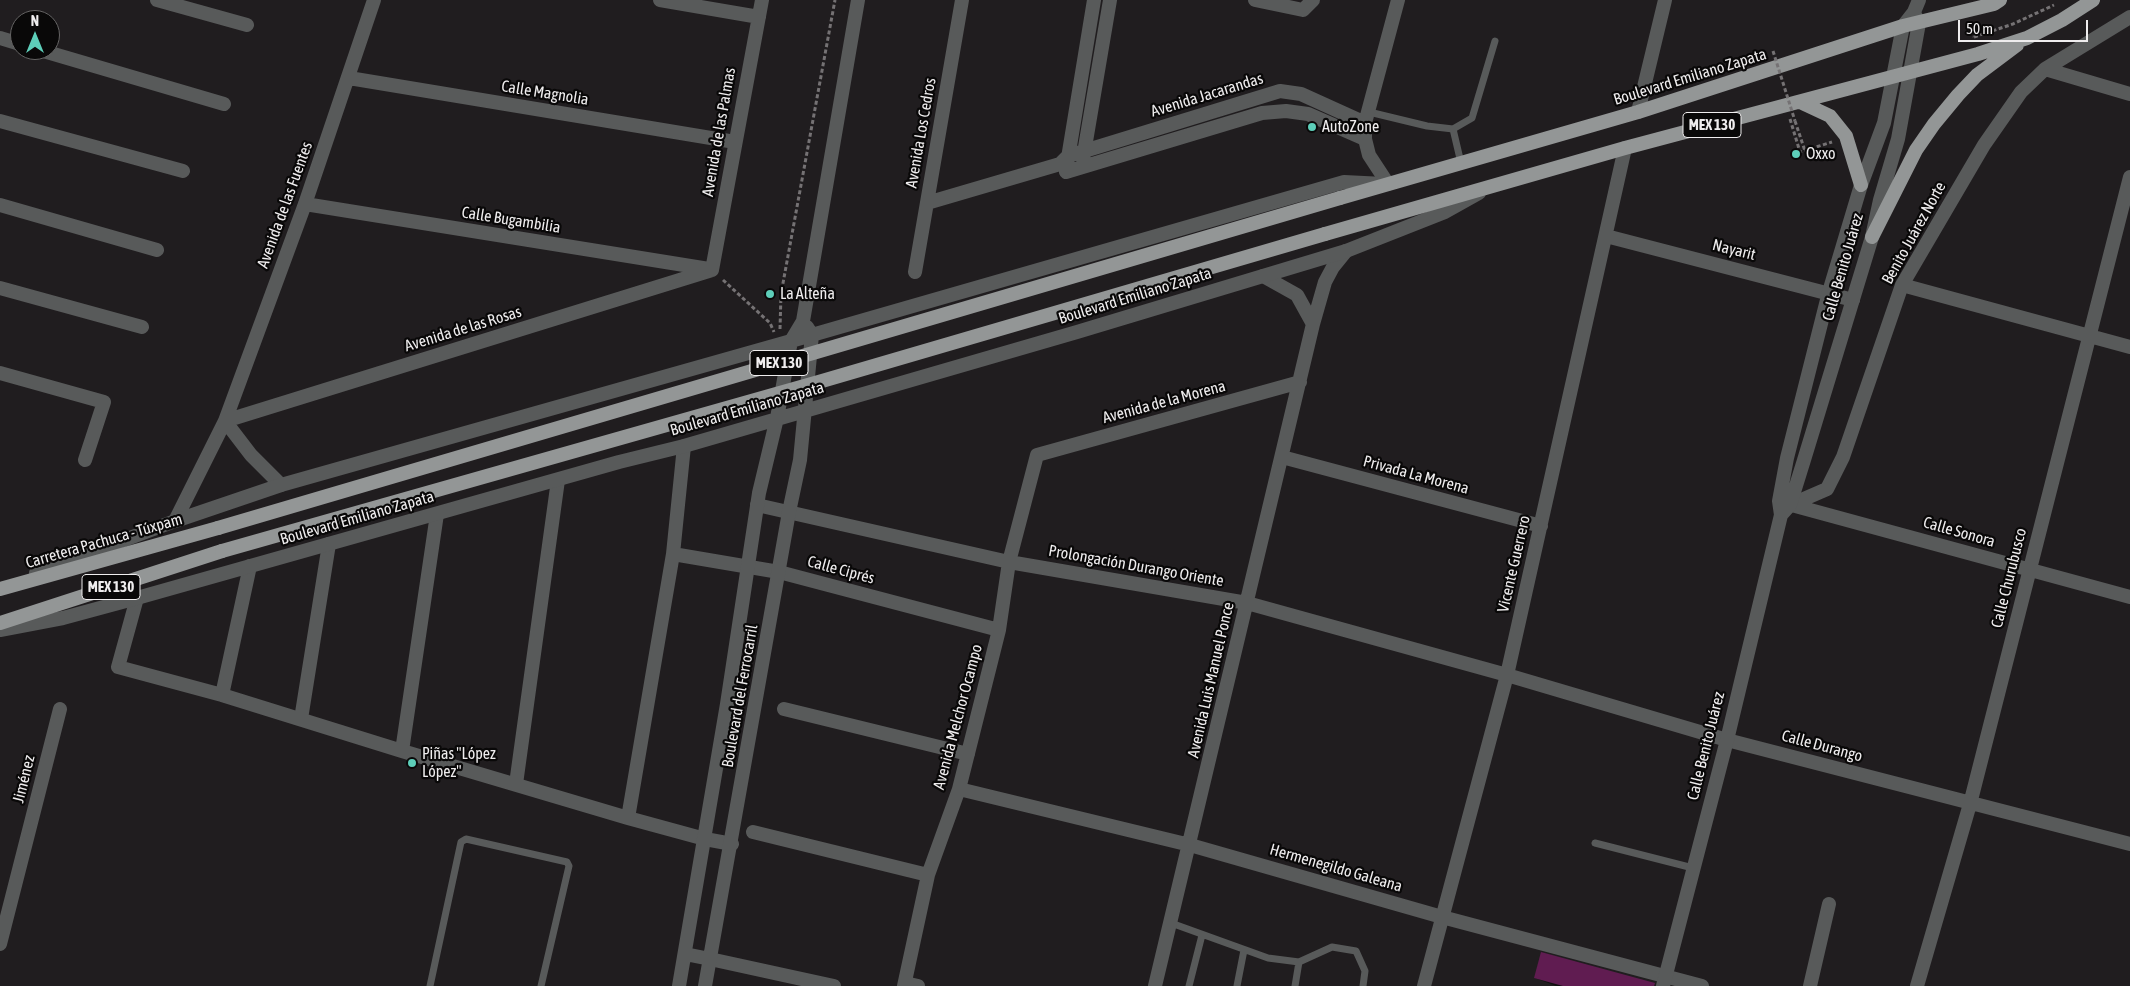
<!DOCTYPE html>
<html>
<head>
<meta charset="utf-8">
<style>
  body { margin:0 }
  #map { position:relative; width:2130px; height:986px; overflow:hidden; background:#201d1f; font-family:"Asap Condensed",sans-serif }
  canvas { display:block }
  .north { position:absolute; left:10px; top:10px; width:50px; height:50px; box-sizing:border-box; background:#090808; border:1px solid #656464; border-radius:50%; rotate:0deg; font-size:14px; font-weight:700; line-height:20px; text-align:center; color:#efedee }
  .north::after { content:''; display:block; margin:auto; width:18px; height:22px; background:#5dceb9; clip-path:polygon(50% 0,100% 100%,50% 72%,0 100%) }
  .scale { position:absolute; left:1958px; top:20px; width:130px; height:22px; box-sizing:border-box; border:2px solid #efedee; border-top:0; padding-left:6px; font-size:15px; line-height:18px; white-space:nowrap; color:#efedee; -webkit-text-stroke:4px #090808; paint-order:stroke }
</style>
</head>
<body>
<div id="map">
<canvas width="2130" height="986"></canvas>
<div class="north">N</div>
<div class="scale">50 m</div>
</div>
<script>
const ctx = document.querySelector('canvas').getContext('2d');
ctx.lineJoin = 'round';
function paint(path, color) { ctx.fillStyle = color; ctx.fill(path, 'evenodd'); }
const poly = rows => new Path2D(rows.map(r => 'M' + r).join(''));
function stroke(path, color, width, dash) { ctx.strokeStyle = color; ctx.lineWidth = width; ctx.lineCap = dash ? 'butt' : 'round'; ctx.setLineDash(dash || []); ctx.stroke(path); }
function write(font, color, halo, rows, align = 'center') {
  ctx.font = font + ' "Asap Condensed",sans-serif'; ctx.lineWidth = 4.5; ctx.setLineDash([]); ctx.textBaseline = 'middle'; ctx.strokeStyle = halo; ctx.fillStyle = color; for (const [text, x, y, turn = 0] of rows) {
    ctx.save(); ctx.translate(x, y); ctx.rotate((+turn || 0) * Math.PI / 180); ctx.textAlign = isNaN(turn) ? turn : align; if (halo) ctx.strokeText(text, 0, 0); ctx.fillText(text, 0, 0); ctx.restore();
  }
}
const shadow = poly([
  [1535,978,1654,986,1556,986]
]);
const building = poly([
  [1541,952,1655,983,1654,986,1563,986,1534,978]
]);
const path = poly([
  [1970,24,1974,37],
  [1974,37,2013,24,2054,5],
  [1790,119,1800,152,1832,142],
  [1795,121,1805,151],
  [723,280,770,323,774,332],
  [780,329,781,294,835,0]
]);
const service = poly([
  [1369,112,1427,126,1453,129,1472,118,1495,41],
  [1453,129,1461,163],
  [1595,843,1693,868],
  [1171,923,1268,958,1299,962,1332,947,1356,951,1365,971,1363,986],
  [430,986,461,842,466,839,567,862,569,866,541,986],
  [1189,986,1202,935],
  [1237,986,1244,950],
  [1295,986,1299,962]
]);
const minor = poly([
  [157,0,247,25],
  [660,0,759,17],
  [1255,0,1303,10,1313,0],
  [0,38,20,44],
  [40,50,224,104],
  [2045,69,2130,94],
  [349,78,735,142],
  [1638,112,1665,0],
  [0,121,183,171],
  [1083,159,1110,0],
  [1067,164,1094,0],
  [1066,172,1262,113,1286,111,1308,114,1365,139],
  [1388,184,1369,155,1365,139,1365,123,1398,0],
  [927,203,1060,164,1068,156,1280,91,1301,94,1365,123],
  [305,204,709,269],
  [0,205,157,250],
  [1606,236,1853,300],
  [712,270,762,0],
  [915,272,962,0],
  [1263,276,1297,295,1313,324],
  [1902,285,2130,347],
  [0,288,142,327],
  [0,373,104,402,85,460],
  [225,421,712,270],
  [225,421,251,455,281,485],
  [1282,457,1541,526],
  [1788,504,2130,597],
  [757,505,1009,562,1247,603,1507,675,1727,740,2130,844],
  [1790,505,1827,489,1843,457,1902,285,1984,145,2021,92,2045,69,2130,17],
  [175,521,225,421,305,204,374,0],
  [673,554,779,572,999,630],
  [137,598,118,667,222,695,402,751,628,818,705,839,732,844],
  [222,695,250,566],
  [784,709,968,754],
  [301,719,329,544],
  [402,751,437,514],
  [516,784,558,480],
  [959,789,1190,845,1442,917,1702,986],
  [628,818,673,554,684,446],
  [753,832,928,875],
  [0,944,60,709],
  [710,959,834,986],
  [905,983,918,986],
  [904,986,928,875,959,789,999,630,1009,562,1037,455,1300,382],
  [1155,986,1313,324,1325,282,1333,267,1346,251],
  [1424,986,1507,675,1625,148],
  [1810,986,1829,904],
  [1917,986,1970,804,2130,177]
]);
const tertiary = poly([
  [1781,515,1790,505,1804,460,1872,237,1880,200,1898,139,1919,23,1914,13],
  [36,573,175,521,281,485,791,341,1344,182,1384,184],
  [0,630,63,618,137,598,619,462,684,446,1077,332,1346,251,1445,212,1479,193],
  [685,954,710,959],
  [679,986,727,704,759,493,777,418,791,341,803,321,858,0],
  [705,986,789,512,800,460,812,335,807,327],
  [1663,986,1727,740,1781,515,1779,501,1787,458,1829,292,1861,185,1884,123,1903,26,1914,12,1919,0]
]);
const primary = poly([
  [1800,102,1830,116,1846,136,1861,185],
  [1340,198,1638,112,1903,26,1994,4,2000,0],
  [1325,234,1625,148,1978,54,2027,38,2062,20,2093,0],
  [1872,237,1916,150,1934,124,1958,95,1977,75,2017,45],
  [0,589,218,528],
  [0,623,222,551]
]);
const pathBridge = poly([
  [1773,51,1795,121]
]);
const primaryBridge = poly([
  [218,528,1340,198],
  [222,551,822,381,1325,234]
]);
const markers = [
  [1312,127,5,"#5dceb9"],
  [1796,154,5,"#5dceb9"],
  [770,294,5,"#5dceb9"],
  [412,763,5,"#5dceb9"]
];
const shields = [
  [1712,125,58],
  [779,363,58],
  [111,587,58]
];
const shieldNames = [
  ["MEX 130",1712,125],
  ["MEX 130",779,363],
  ["MEX 130",111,587]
];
const streetNames = [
  ["Boulevard Emiliano Zapata",1690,77,-17],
  ["Calle Magnolia",545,93,9],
  ["Avenida Jacarandas",1207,95,-17],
  ["Avenida de las Palmas",719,132,-80],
  ["Avenida Los Cedros",921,133,-80],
  ["Avenida de las Fuentes",285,205,-70],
  ["Calle Bugambilia",511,220,9],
  ["Benito Juárez Norte",1914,233,-61],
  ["Nayarit",1734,250,14],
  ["Calle Benito Juárez",1843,267,-74],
  ["Boulevard Emiliano Zapata",1135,296,-17],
  ["Avenida de las Rosas",463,329,-17],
  ["Avenida de la Morena",1164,402,-15],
  ["Boulevard Emiliano Zapata",747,409,-16],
  ["Privada La Morena",1416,475,15],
  ["Boulevard Emiliano Zapata",357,518,-16],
  ["Calle Sonora",1959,532,16],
  ["Carretera Pachuca - Túxpam",104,541,-16],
  ["Vicente Guerrero",1514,564,-77],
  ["Prolongación Durango Oriente",1136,566,10],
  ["Calle Ciprés",841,570,15],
  ["Calle Churubusco",2009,578,-76],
  ["Avenida Luis Manuel Ponce",1211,680,-77],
  ["Boulevard del Ferrocarril",740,696,-80],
  ["Avenida Melchor Ocampo",958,717,-75],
  ["Calle Benito Juárez",1706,746,-76],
  ["Calle Durango",1822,746,15],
  ["Jiménez",24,779,-76],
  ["Hermenegildo Galeana",1336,868,16]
];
const poiNames = [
  ["AutoZone",1322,127],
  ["Oxxo",1806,154],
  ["La Alteña",780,294],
  ["Piñas \"López",422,754],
  ["López\"",422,772]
];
paint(shadow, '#0007');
paint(building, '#601c51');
stroke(path, '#757274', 3, [4, 2.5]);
stroke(service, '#585a5a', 7);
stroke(minor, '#585a5a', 14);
stroke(tertiary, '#585a5a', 14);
stroke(primary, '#939696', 14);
stroke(pathBridge, '#757274', 3, [4, 2.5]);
stroke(primaryBridge, '#939696', 14);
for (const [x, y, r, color] of markers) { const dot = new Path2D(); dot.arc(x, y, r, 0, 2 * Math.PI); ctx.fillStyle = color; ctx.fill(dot); stroke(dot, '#090808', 2); }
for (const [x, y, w] of shields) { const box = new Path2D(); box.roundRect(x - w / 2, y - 12.5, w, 25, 4); ctx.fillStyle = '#090808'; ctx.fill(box); stroke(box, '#efedee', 1); }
write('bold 15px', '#efedee', null, shieldNames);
write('16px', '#efedee', '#090808', streetNames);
write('16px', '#efedee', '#090808', poiNames, 'left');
</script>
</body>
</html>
